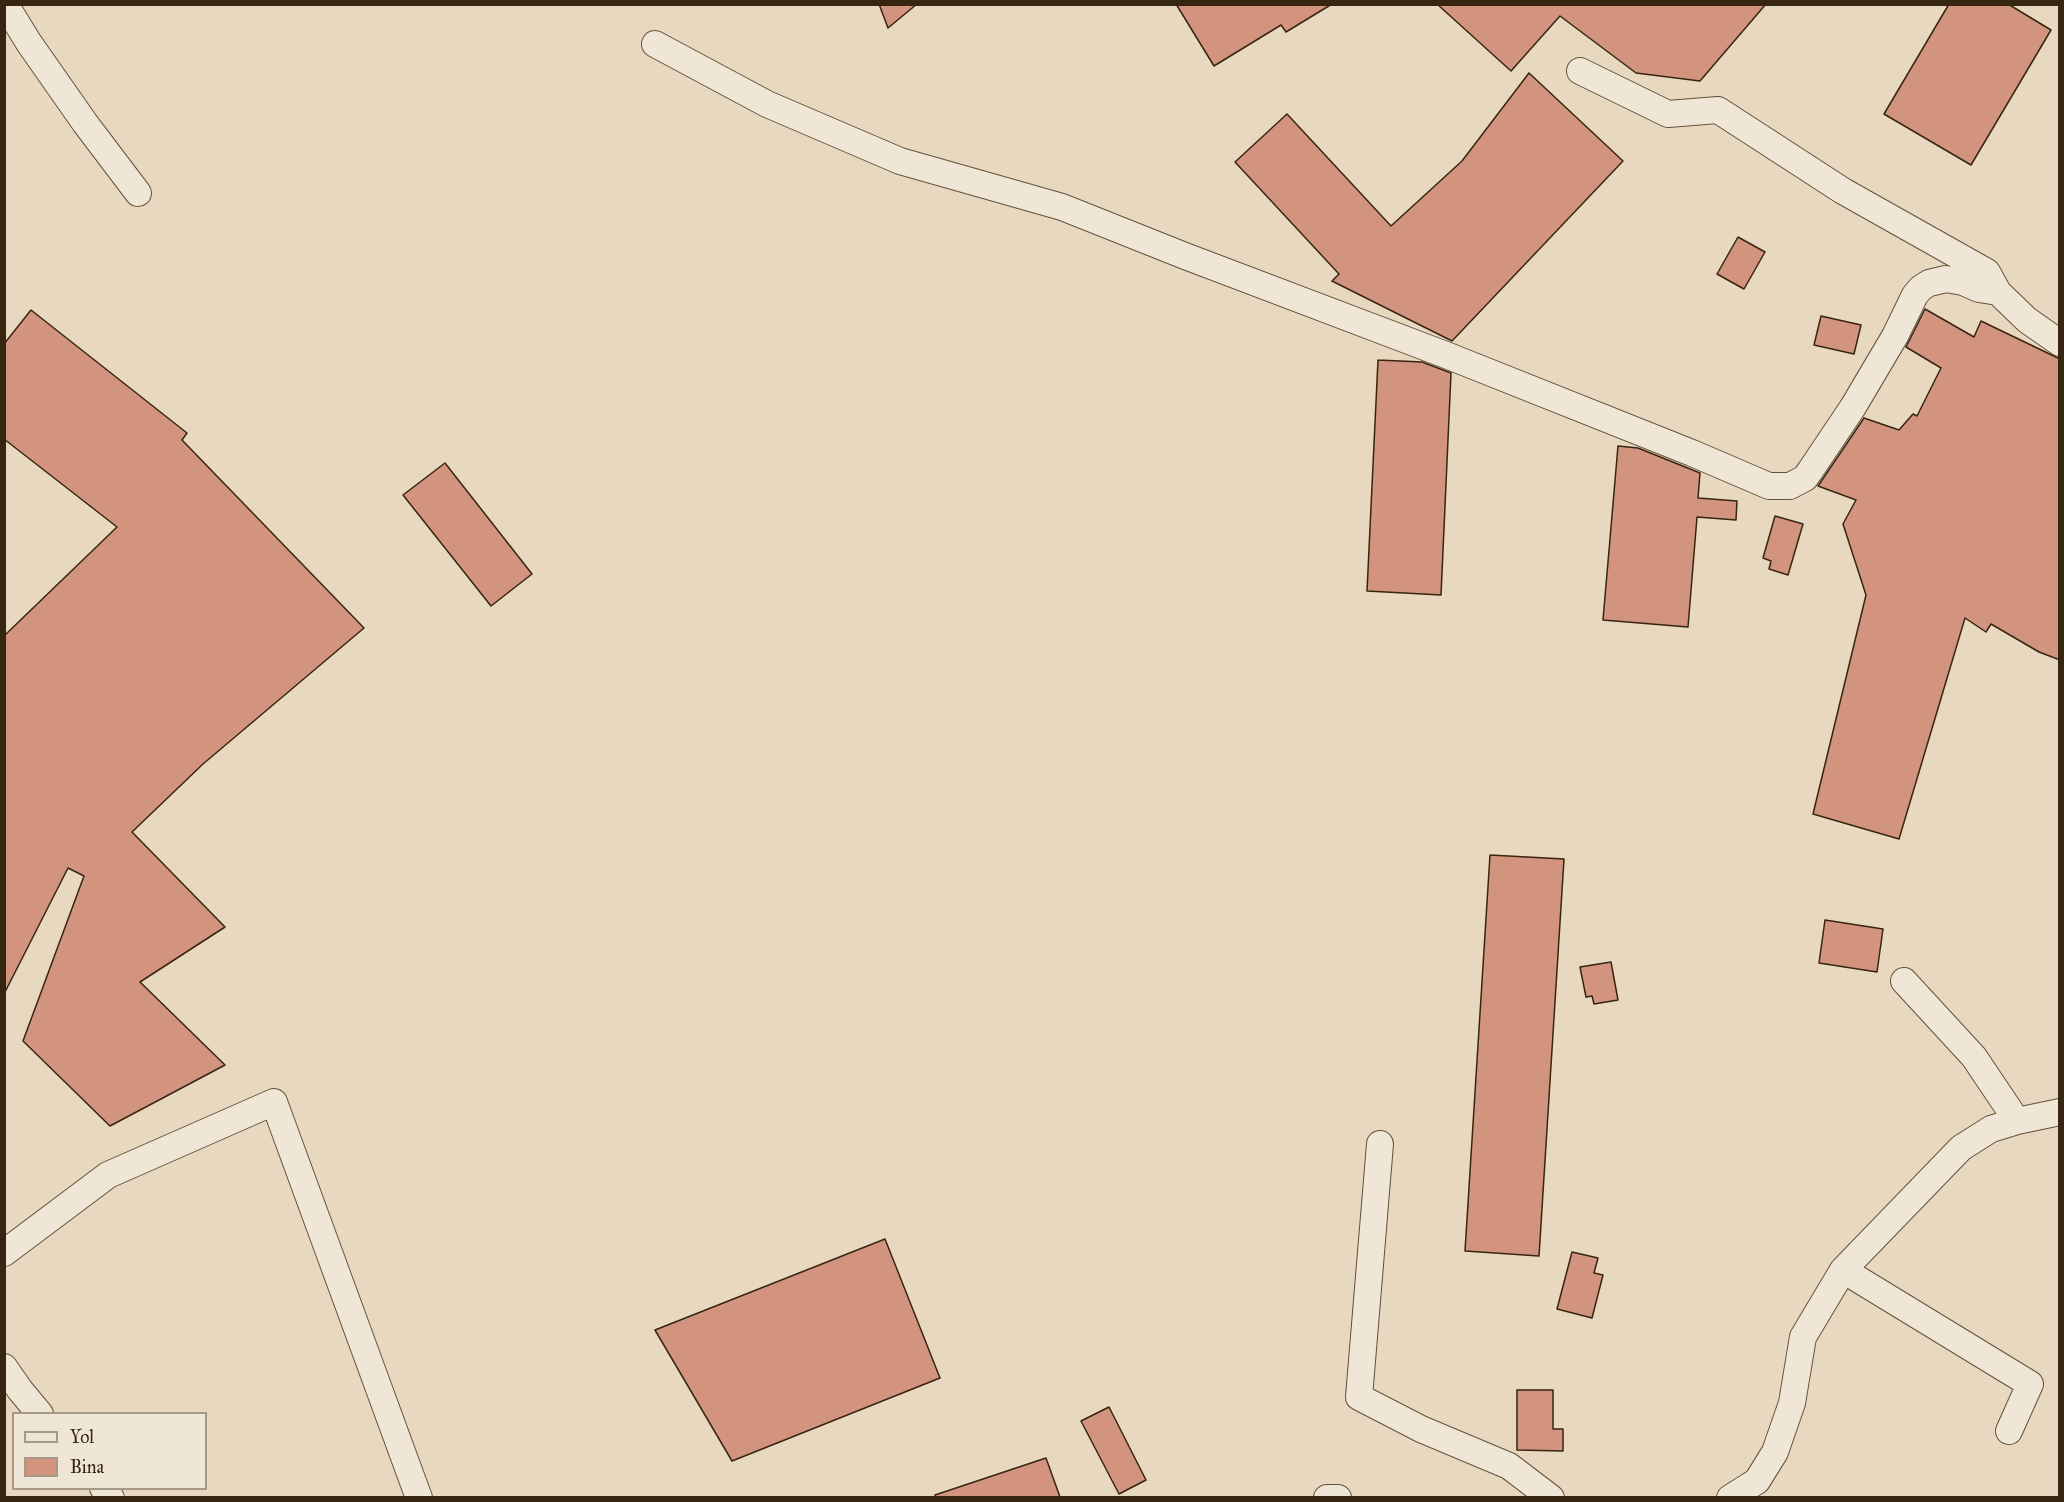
<!DOCTYPE html>
<html>
<head>
<meta charset="utf-8">
<style>
  body { margin:0 }
  #map { position:relative; width:2064px; height:1502px; overflow:hidden; background:#e8d8bf; font-family:"IM FELL Great Primer",serif }
  canvas { display:block }
  .frame { position:absolute; inset:0; border:6px solid #362511; pointer-events:none }
  .legend { position:absolute; left:12px; top:1412px; width:195px; height:78px; box-sizing:border-box; background:#f0e6d5; border:2px solid #a69987; margin:0; padding:8px 10px; list-style:none; font-size:18px; color:#362511 }
  .legend li { display:flex; align-items:center; gap:12px; height:30px }
  .legend b { width:30px; border:2px solid #a69987 }
</style>
</head>
<body>
<div id="map">
<canvas width="2064" height="1502"></canvas>
<div class="frame"></div>
<ul class="legend">
<li><b style="height:8px;background:#f0e6d5"></b>Yol</li>
<li><b style="height:16px;background:#d3947f"></b>Bina</li>
</ul>
</div>
<script>
const ctx = document.querySelector('canvas').getContext('2d');
ctx.lineJoin = 'round';
function paint(path, color) { ctx.fillStyle = color; ctx.fill(path, 'evenodd'); }
const poly = rows => new Path2D(rows.map(r => 'M' + r).join(''));
function stroke(path, color, width, dash) { ctx.strokeStyle = color; ctx.lineWidth = width; ctx.lineCap = dash ? 'butt' : 'round'; ctx.setLineDash(dash || []); ctx.stroke(path); }
const building = poly([
  [879,4,917,4,888,28,879,4],
  [1176,4,1332,4,1286,32,1281,25,1214,66,1176,4],
  [1437,4,1766,4,1700,81,1636,73,1560,16,1511,71,1437,4],
  [1949,4,2008,4,2051,30,1971,165,1884,114,1949,4],
  [1529,73,1623,161,1452,341,1332,281,1339,274,1235,162,1287,114,1391,226,1462,161,1529,73],
  [1738,237,1765,252,1744,289,1717,274,1738,237],
  [1925,309,1974,337,1981,321,2060,359,2060,660,2039,652,1991,624,1986,632,1965,618,1899,839,1813,814,1866,595,1843,524,1856,500,1818,486,1864,418,1899,430,1913,414,1917,416,1941,368,1906,347,1925,309],
  [31,310,187,433,182,440,364,628,203,764,132,832,225,927,140,982,225,1065,110,1126,23,1041,84,876,68,868,4,994,4,636,117,527,4,439,4,344,31,310],
  [1821,316,1861,325,1854,354,1814,345,1821,316],
  [1378,360,1422,362,1451,373,1441,595,1367,591,1378,360],
  [1618,446,1638,448,1700,473,1698,498,1737,501,1736,520,1697,517,1688,627,1603,620,1618,446],
  [445,463,532,574,491,606,403,495,445,463],
  [1775,516,1803,524,1788,575,1769,569,1771,561,1763,558,1775,516],
  [1490,855,1564,859,1539,1256,1465,1251,1490,855],
  [1825,920,1883,929,1877,972,1819,963,1825,920],
  [1611,962,1618,1000,1594,1004,1592,996,1586,997,1580,967,1611,962],
  [885,1239,940,1378,732,1461,655,1330,885,1239],
  [1572,1252,1598,1258,1594,1273,1603,1275,1592,1318,1557,1309,1572,1252],
  [1517,1390,1553,1390,1553,1429,1563,1429,1563,1451,1517,1450,1517,1390],
  [1109,1407,1146,1480,1119,1494,1081,1421,1109,1407],
  [1046,1458,1060,1497,936,1497,935,1495,1046,1458]
]);
const minor = poly([
  [5,4,29,43,85,123,138,193],
  [655,44,767,104,900,161,1062,207,1185,256,1446,355,1692,453,1769,486,1790,486,1805,478,1810,471,1853,407,1895,336,1915,295,1921,288,1929,283,1946,279,1963,282,1979,289,1998,292],
  [1580,71,1668,114,1718,110,1843,191,1987,272,1998,292,2027,320,2060,343],
  [1904,981,1974,1057,2017,1121],
  [1380,1144,1359,1397,1421,1429,1509,1466,1551,1498],
  [4,1253,108,1175,274,1102,419,1498],
  [1843,1270,2030,1384,2009,1431],
  [4,1367,20,1390,40,1414],
  [103,1488,111,1498],
  [1327,1498,1338,1498],
  [1730,1498,1757,1481,1775,1452,1792,1403,1803,1337,1843,1270,1961,1148,1991,1129,2017,1121,2060,1112]
]);
paint(building, '#d3947f');
stroke(building, '#362511', 1.5);
stroke(minor, '#62523c', 28);
stroke(minor, '#f0e6d5', 26);
</script>
</body>
</html>
